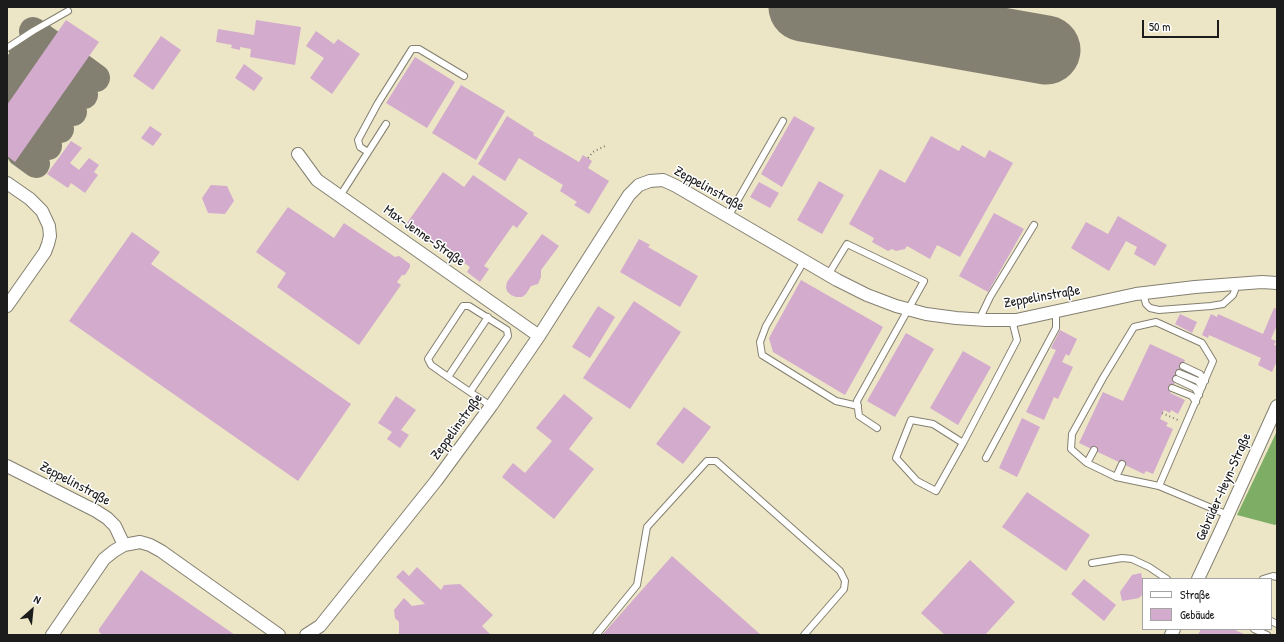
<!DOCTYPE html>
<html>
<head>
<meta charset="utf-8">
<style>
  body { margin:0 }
  #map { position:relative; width:1284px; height:642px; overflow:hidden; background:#ece5c6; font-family:"Patrick Hand",sans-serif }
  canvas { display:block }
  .frame { position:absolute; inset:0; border:8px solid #1c1c1c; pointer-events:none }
  .legend { position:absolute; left:1142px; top:578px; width:130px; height:52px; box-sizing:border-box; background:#fff; border:1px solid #a4a4a4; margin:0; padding:5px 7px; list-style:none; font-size:12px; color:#1c1c1c }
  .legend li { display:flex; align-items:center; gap:8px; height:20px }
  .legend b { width:20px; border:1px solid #a4a4a4 }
  .north { position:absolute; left:12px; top:590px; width:40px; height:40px; -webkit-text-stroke:3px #fff; paint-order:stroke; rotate:27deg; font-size:11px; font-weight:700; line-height:16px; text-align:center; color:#1c1c1c }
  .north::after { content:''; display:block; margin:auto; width:14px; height:18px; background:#1c1c1c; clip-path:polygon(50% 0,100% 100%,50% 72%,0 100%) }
  .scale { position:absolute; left:1142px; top:20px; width:77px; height:18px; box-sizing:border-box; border:2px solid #1c1c1c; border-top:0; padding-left:5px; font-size:12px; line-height:14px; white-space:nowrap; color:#1c1c1c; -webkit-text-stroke:3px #fff; paint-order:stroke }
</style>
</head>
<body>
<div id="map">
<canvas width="1284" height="642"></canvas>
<div class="frame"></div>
<ul class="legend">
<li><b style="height:5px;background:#fff"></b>Straße</li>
<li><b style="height:11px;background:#d3abcd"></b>Gebäude</li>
</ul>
<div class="north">N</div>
<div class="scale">50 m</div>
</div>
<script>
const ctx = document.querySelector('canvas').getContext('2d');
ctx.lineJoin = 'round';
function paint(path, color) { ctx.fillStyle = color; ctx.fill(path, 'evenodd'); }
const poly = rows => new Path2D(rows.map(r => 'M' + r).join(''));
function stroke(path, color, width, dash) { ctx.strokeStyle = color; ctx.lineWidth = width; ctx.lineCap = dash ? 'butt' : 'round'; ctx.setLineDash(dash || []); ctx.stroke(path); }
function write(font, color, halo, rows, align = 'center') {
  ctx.font = font + ' "Patrick Hand",sans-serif'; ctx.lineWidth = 3; ctx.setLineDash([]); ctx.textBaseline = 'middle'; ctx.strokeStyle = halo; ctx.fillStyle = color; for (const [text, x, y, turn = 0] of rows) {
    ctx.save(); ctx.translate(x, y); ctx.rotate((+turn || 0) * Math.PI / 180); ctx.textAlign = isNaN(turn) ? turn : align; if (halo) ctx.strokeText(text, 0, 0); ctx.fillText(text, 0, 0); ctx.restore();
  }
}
const forest = poly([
  [1277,431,1277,523,1275,525,1237,515]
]);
const taxiway = poly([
  [33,31,50,43],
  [23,52,37,62],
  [81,67,96,78],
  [10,68,25,79],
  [69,84,84,95],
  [7,92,13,96],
  [58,101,73,112],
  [45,119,60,129],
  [33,136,48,146],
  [21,153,36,164]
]);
const runway = poly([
  [803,7,1046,50]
]);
const building = poly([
  [66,20,99,42,15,162,7,156,7,105],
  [256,20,301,27,295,65,250,57,251,49,240,47,240,50,231,48,232,45,216,42,218,29,254,35],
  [316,31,334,44,338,39,360,54,332,94,310,78,324,58,306,46],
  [161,36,181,50,153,90,133,76],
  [415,57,455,82,427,128,386,103],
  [244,64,263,78,254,91,235,78],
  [461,85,505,111,476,160,432,133],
  [507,116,534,133,533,135,579,162,583,155,592,161,588,168,609,181,589,214,574,205,577,202,560,191,563,185,519,158,505,181,478,164],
  [794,116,815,128,782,187,761,174],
  [150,126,162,134,153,146,141,138],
  [931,136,959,151,962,145,985,158,989,150,1013,163,960,257,937,245,930,259,907,246,905,249,896,251,892,249,888,251,872,242,874,238,849,224,880,169,905,183],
  [71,141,82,148,70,163,79,170,89,158,99,165,94,172,98,175,85,193,71,183,68,188,47,174],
  [443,172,464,187,473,175,528,213,517,228,513,225,484,266,489,269,480,282,467,272,470,267,407,223],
  [819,181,844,195,822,234,797,220],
  [759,182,779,193,770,208,750,197],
  [211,185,227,186,234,201,225,214,208,213,202,198],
  [288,207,334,238,344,223,395,257,399,256,410,264,410,267,405,275,402,275,397,282,401,285,359,345,277,287,286,273,256,252],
  [994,213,1024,229,988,292,959,276],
  [1118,216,1167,245,1155,266,1134,254,1137,247,1126,241,1109,271,1071,248,1086,222,1108,234],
  [132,232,160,252,151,264,351,404,298,481,69,321],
  [542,234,559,246,541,270,541,277,538,284,531,286,526,294,522,297,516,297,511,295,507,291,506,287,507,282],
  [639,239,650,245,648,247,698,276,680,307,620,272],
  [801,280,883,327,845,395,773,352,769,338],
  [634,301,681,332,630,409,583,378],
  [598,306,615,317,590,358,572,347],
  [1274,308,1277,309,1277,325,1271,339,1276,341,1274,345,1277,346,1277,361,1272,372,1258,365,1261,358,1209,335,1208,338,1202,335,1211,314,1217,317,1218,314,1263,334],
  [1180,314,1197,322,1192,333,1175,324],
  [1060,330,1077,339,1069,356,1066,354,1062,362,1073,367,1058,399,1054,397,1044,420,1026,412,1056,350,1051,348],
  [906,333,934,349,895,417,867,401],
  [1150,344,1185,360,1170,393,1185,400,1178,414,1171,410,1170,413,1164,410,1160,419,1168,423,1166,426,1173,429,1153,474,1146,471,1144,474,1079,443,1103,392,1123,401],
  [963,351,991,367,958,425,930,408],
  [564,394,593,418,569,449,594,469,554,519,502,477,513,463,525,473,552,441,536,428],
  [396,396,416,410,401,430,409,435,400,448,387,439,392,432,378,423],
  [684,407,711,427,683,464,656,444],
  [1022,418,1040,427,1017,477,999,468],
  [1027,492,1090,535,1066,571,1002,527],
  [672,556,761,635,602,635],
  [970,560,1015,602,985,635,945,635,921,613],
  [417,567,441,590,444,585,460,584,493,615,482,626,491,635,399,635,399,622,395,618,394,610,404,598,412,606,425,604,396,577,403,570,409,576],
  [141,570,235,635,103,635,99,632,99,629],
  [1141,573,1143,582,1143,594,1139,598,1122,601,1120,592,1132,575],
  [1084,579,1116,605,1104,621,1071,594],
  [1201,629,1233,629,1246,635,1198,635]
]);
const path = poly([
  [588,158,593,152,605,146],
  [1162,413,1180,421]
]);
const service = poly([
  [7,48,33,31,68,11],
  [368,152,360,147,358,140,378,103,412,49,419,49,464,76],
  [340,196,386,124],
  [728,217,783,121],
  [804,261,766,326,760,342,762,355,836,401,858,406],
  [828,275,847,244,924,281,857,401,859,416,877,428],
  [1143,293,1146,304,1150,308,1159,310,1211,306,1223,304,1233,295,1235,290,1235,284],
  [979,320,990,297,1034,225],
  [1183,366,1200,374,1205,381],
  [1179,373,1198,381,1202,387],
  [448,377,488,317],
  [1176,379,1195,388,1199,395],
  [1172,388,1192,396,1196,402],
  [470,392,508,336,507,330,469,306,463,306,428,359,431,365,448,377,470,392,491,406],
  [963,443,933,424,911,420,896,458,917,481,936,491,963,443,1017,340,1012,320],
  [986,458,1056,328,1056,312],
  [1087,463,1094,450],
  [1116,477,1122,464],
  [1159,486,1213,361,1202,343,1156,322,1134,327,1103,378,1072,434,1071,449,1087,463,1116,477,1159,486,1228,515],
  [1092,563,1122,558,1132,559,1149,567,1167,579],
  [1263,579,1273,576,1277,577],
  [1271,621,1277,624],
  [1254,629,1267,635],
  [596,635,637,585,647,527,707,461,716,461,840,571,845,581,844,589,804,635]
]);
const minor = poly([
  [298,154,317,180,539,336],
  [7,183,30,199,42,211,49,226,50,236,48,244,45,252,7,306],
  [7,466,96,511,107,518,115,526,124,545],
  [1198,579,1221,530,1277,406],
  [52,635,104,559,114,551,124,545,140,542,150,545,161,551,279,635],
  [306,635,320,626,436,481,491,406,539,336,629,195,639,185,650,181,663,180,676,186,837,280,867,295,896,306,926,314,956,318,986,320,1016,320,1136,294,1195,287,1262,282,1277,283],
  [1171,635,1174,629]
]);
const streetNames = [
  ["Zeppelinstraße",709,189,29],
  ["Max-Jenne-Straße",424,236,35],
  ["Zeppelinstraße",1042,297,-10],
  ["Zeppelinstraße",457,427,-54],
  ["Zeppelinstraße",75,484,28],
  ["Gebrüder-Heyn-Straße",1224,487,-66]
];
paint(forest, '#7ead66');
stroke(taxiway, '#848071', 28);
stroke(runway, '#848071', 69);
paint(building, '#d3abcd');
stroke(service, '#848071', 8);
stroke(minor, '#848071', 14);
stroke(path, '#848071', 2, [1, 3]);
stroke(service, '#fff', 6);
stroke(minor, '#fff', 12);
write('14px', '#1c1c1c', '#fff', streetNames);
</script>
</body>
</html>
